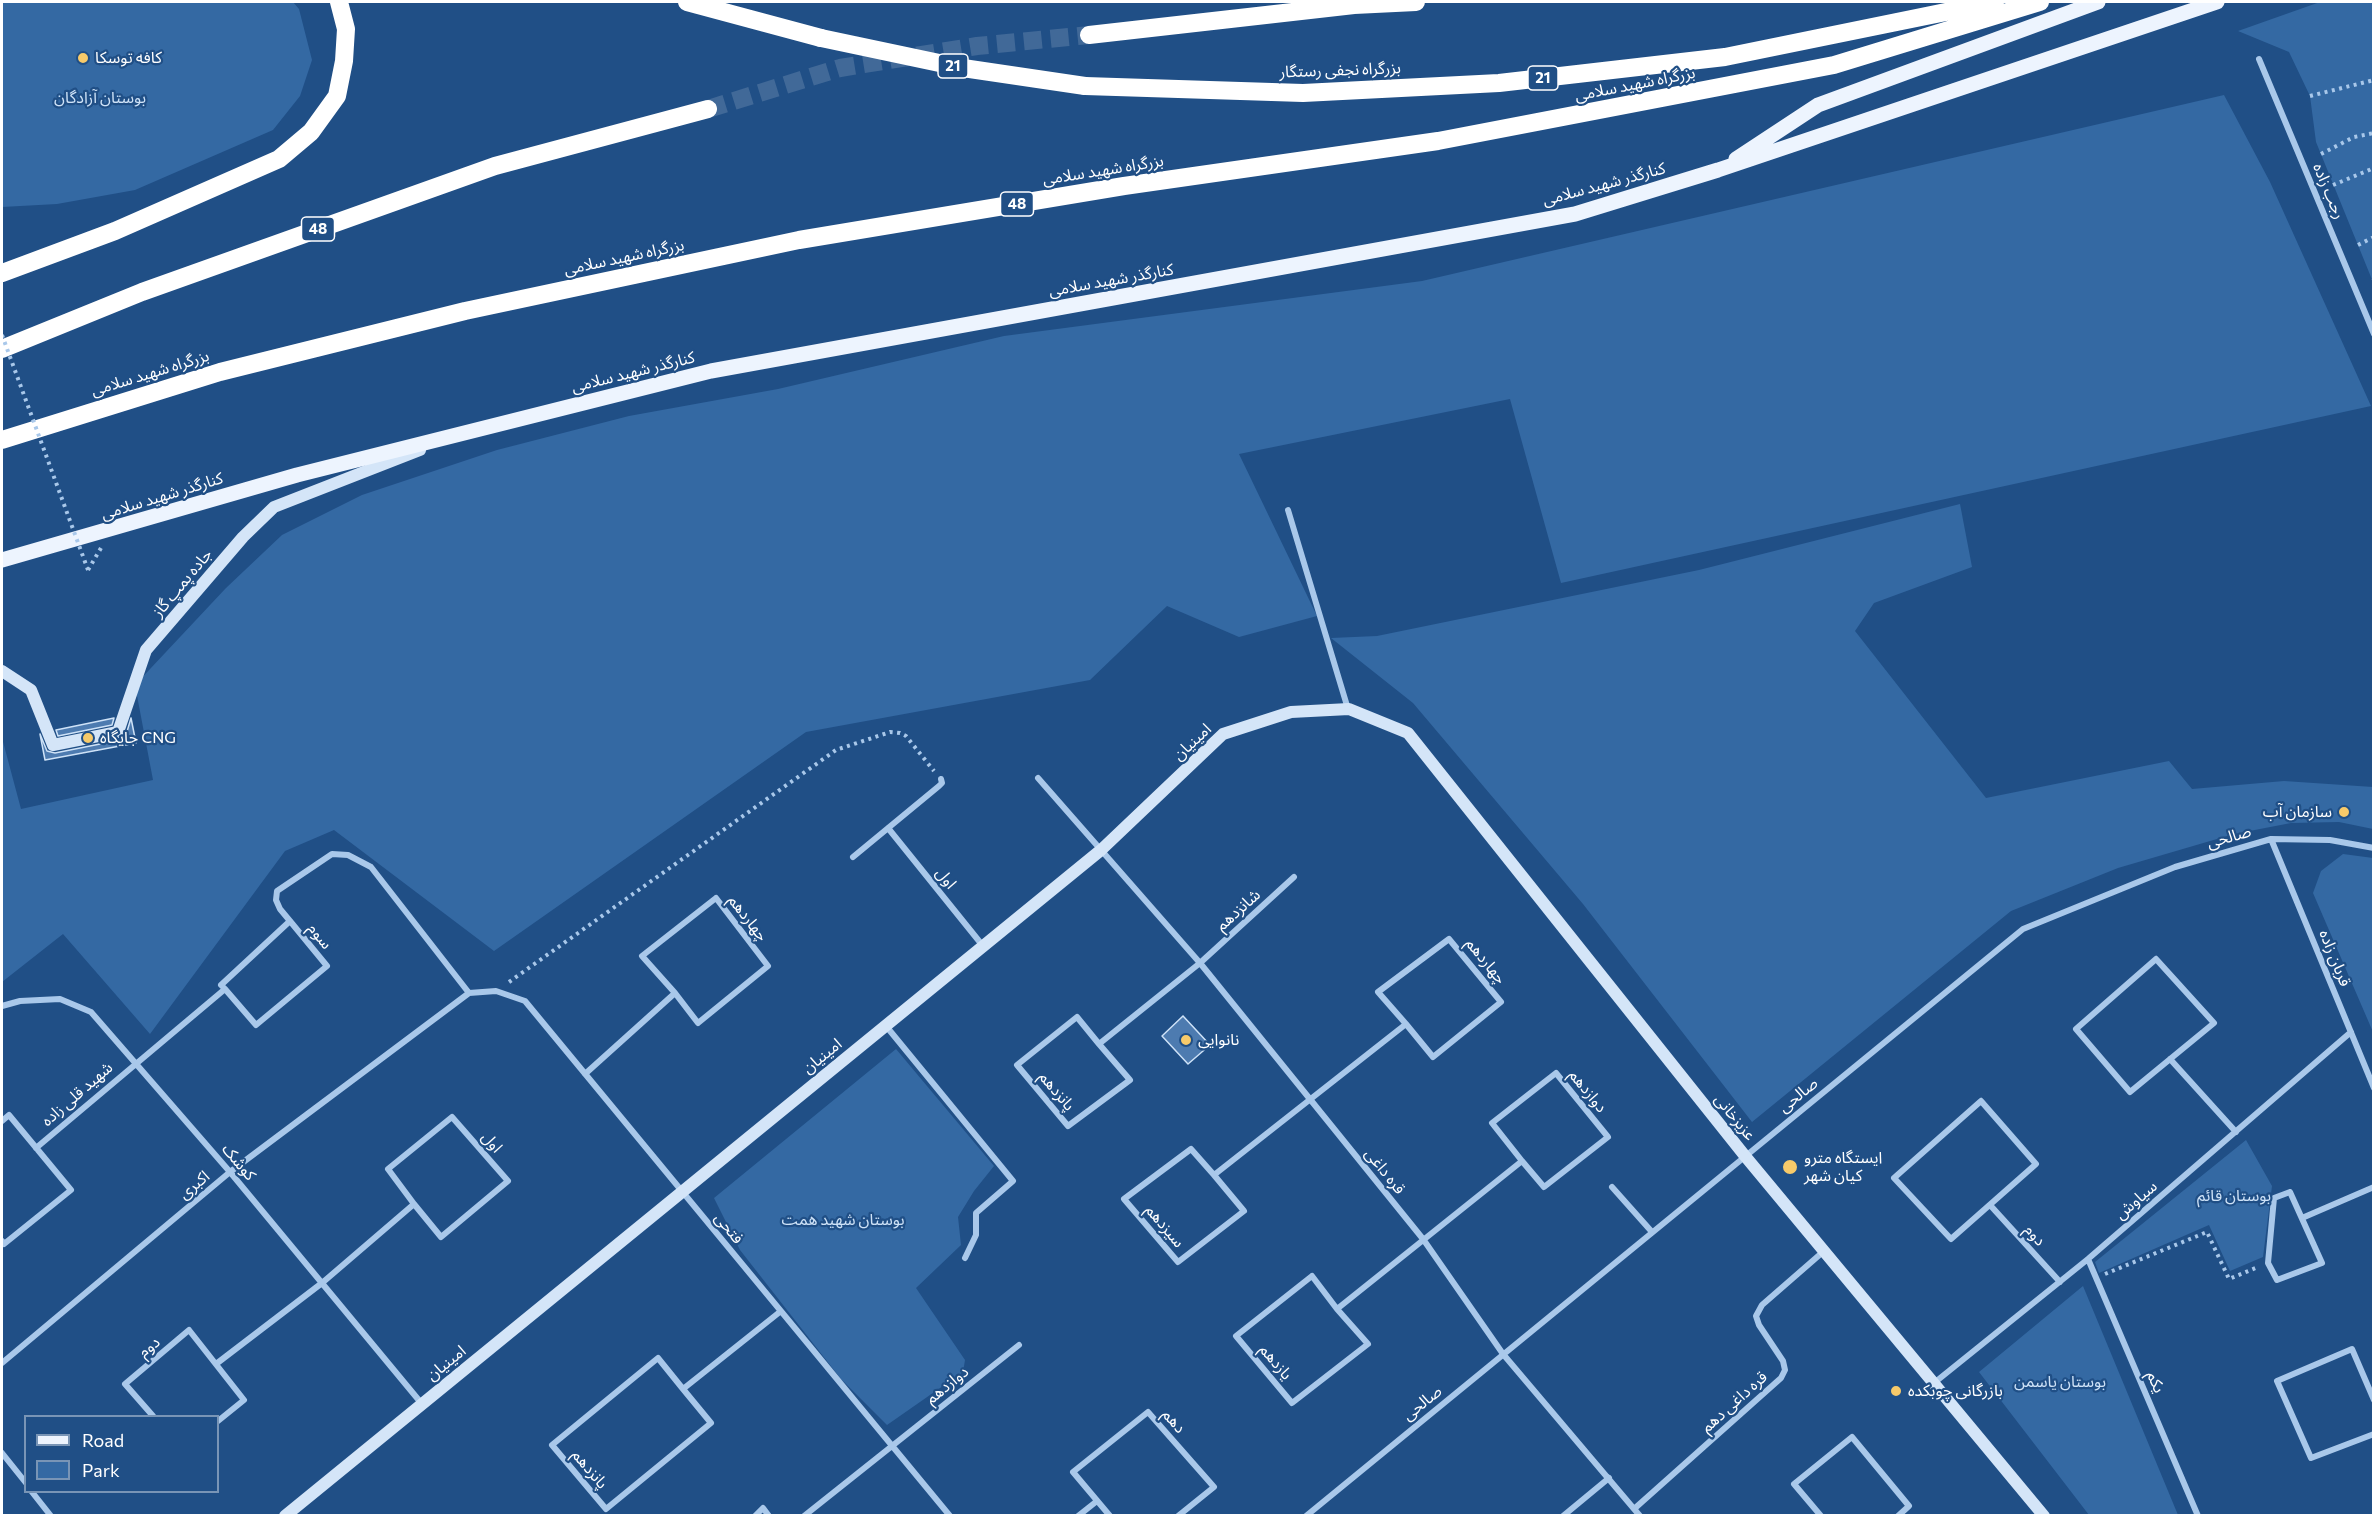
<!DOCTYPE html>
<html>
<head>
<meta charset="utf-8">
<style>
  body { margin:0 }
  #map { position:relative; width:2375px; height:1517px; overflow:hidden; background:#204f86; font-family:Commissioner,sans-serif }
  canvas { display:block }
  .frame { position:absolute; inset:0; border:3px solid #fff; pointer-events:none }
  .legend { position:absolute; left:24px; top:1415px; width:195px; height:78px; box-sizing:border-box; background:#204f86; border:2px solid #7995b6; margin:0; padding:8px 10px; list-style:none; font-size:18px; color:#fff }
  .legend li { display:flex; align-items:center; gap:12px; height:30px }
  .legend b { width:30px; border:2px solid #7995b6 }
</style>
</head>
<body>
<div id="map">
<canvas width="2375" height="1517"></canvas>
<div class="frame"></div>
<ul class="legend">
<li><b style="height:8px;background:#edf4fe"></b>Road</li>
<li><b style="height:16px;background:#3469a3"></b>Park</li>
</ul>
</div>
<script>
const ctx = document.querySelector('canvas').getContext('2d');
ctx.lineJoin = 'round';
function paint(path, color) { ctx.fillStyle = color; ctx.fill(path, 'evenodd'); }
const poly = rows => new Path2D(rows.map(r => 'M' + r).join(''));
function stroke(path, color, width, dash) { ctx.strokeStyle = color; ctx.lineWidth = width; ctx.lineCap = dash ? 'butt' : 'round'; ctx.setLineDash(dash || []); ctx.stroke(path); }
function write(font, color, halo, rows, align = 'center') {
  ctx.font = font + ' Commissioner,"Noto Sans Arabic",sans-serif'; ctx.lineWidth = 4.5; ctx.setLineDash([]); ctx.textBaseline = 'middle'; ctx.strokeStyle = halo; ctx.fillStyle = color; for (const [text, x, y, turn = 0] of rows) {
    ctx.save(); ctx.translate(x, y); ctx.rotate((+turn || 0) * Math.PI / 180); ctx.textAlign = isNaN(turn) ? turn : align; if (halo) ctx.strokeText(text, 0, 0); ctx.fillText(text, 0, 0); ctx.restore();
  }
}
const green = poly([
  [2,2,293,2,299,9,312,60,300,96,273,130,135,190,57,204,2,207],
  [2320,2,2373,2,2373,282,2316,142,2310,96,2289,52,2238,31],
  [2224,95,2270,182,2371,406,1561,583,1510,399,1239,454,1317,616,1239,637,1167,606,1090,680,806,732,494,951,334,830,285,851,150,1034,63,934,2,982,2,738,21,809,153,780,135,685,226,588,282,535,362,495,497,450,629,416,778,389,1004,336,1422,281],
  [1960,504,1972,567,1874,603,1855,631,1986,798,2169,761,2192,789,2284,781,2373,787,2373,829,2339,822,2291,823,2234,834,2118,868,2011,911,1752,1122,1583,904,1413,703,1331,638,1377,636,1699,570],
  [2343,854,2373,858,2373,1032,2313,893,2321,871],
  [896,1049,994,1166,974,1191,958,1217,961,1245,916,1288,965,1360,963,1372,887,1425,841,1379,740,1250,714,1198],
  [2246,1140,2272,1186,2263,1257,2230,1271,2209,1225,2099,1273,2095,1262],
  [2083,1286,2178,1515,2089,1515,1979,1372]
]);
const building = poly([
  [114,718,112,725,58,736,56,730,114,718],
  [131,718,136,743,45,760,40,734,47,751,55,753,120,740,126,735,131,718],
  [1183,1016,1210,1045,1188,1064,1162,1036,1183,1016]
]);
const highwayTunnel = poly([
  [708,109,840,68,977,46,1089,35]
]);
const path = poly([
  [2310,96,2374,80],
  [2321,154,2354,137,2374,133],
  [2333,185,2374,168],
  [2358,245,2374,237],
  [2373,281,2374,280],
  [88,570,101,548],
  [509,982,836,750,890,732,900,733,906,736,934,771],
  [2105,1274,2207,1232,2229,1279,2258,1267]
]);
const street = poly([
  [2259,59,2374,334],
  [1288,510,1348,709],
  [1038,778,1200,963,1423,1239,1503,1354,1640,1516],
  [888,828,983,946],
  [2271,839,2374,1088],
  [853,857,939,786,942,783,941,779],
  [290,921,280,909,276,900,277,891,332,854,348,855,371,867,469,993],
  [2156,959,2214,1023,2130,1092,2076,1029,2156,959],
  [469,993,496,991,525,1001,950,1516],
  [2,1006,20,1001,60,999,91,1012,230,1172,422,1404],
  [886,1026,1013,1181,976,1213,976,1235,965,1258],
  [1099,1044,1077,1017,1017,1065,1068,1126,1130,1080,1099,1044,1200,963,1294,877],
  [2170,1059,2236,1132],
  [585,1074,675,993,698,1023,768,966,716,898,642,956,675,993],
  [1981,1101,2036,1164,1951,1239,1894,1178,1981,1101],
  [2,1121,9,1115,71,1190,4,1244,2,1241],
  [36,1148,225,989,256,1025,327,966,290,921,221,985,225,989],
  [1214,1175,1191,1149,1124,1199,1178,1262,1244,1211,1214,1175,1406,1024,1433,1057,1501,1002,1449,939,1378,992,1406,1024],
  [1612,1187,1652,1232],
  [2290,1192,2322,1263,2277,1280,2268,1263,2274,1198,2290,1192],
  [1990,1205,2060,1282],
  [2302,1218,2374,1187],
  [2088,1259,2198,1516],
  [1337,1309,1312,1276,1236,1336,1292,1403,1368,1344,1337,1309,1522,1161,1544,1187,1608,1137,1556,1073,1492,1123,1522,1161],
  [2,1363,230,1172,469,993],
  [216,1364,322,1283,414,1204,441,1237,508,1181,452,1117,388,1169,414,1204],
  [1934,1383,2088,1259,2351,1032],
  [683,1389,658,1358,552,1445,606,1509,711,1423,683,1389,781,1311],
  [2374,1400,2352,1349,2277,1381,2311,1458,2374,1434],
  [153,1416,125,1384,189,1330,244,1400,218,1421],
  [2,1453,26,1483],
  [32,1492,51,1516],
  [1634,1509,1781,1378,1785,1370,1783,1361,1759,1325,1756,1316,1762,1305,1824,1251],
  [755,1516,763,1508,769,1516],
  [804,1516,1019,1345],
  [1078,1516,1097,1501],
  [1110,1516,1073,1472,1148,1412,1214,1487,1178,1516],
  [1306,1516,2023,929,2175,867,2271,839,2330,840,2374,848],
  [1563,1516,1609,1478],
  [1821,1516,1794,1484,1852,1437,1909,1506,1898,1516]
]);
const secondary = poly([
  [2,671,31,690,53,745,118,732,146,650,243,537,274,507,420,450],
  [285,1516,1101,850,1223,734,1291,712,1349,709,1408,733,1745,1156,2044,1516]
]);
const primary = poly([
  [1736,159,1818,105,2098,2],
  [2,560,297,475,711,371,1575,214,1718,170,2217,2]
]);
const highway = poly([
  [687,2,821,38],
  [1089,35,1354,5,1416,2],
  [1085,86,1303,93,1499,83,1725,57,1995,2],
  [2,273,115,231,279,159,311,132,337,96,344,61,346,29,339,2],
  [2,349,142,292,495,166,708,109],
  [2,440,220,372,465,311,799,240,1124,186,1438,141,1834,65,2040,2]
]);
const pathBridge = poly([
  [2,335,88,570]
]);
const highwayBridge = poly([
  [821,38,963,68,1085,86]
]);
const markers = [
  [83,58,6,"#f7ca6a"],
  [88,738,6,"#f7ca6a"],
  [2344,812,6,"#f7ca6a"],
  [1186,1040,6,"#f7ca6a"],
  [1790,1167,8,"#f7ca6a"],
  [1896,1391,6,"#f7ca6a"]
];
const shields = [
  [953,66,30],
  [1543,78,30],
  [1017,204,33],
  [318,229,33]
];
const shieldNames = [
  ["21",953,66],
  ["21",1543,78],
  ["48",1017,204],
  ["48",318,229]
];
const poiNames = [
  ["کافه توسکا",95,58],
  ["جایگاه CNG",100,738],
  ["سازمان آب",2332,812,"right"],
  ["نانوایی",1198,1040],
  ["ایستگاه مترو",1804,1158],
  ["کیان شهر",1804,1176],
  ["بازرگانی چوبکده",1908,1391]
];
const streetNames = [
  ["بزرگراه نجفی رستگار",1340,70,-2],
  ["بزرگراه شهید سلامی",1635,84,-11],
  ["بزرگراه شهید سلامی",1103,170,-9],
  ["کنارگذر شهید سلامی",1604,184,-15],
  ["رجب زاده",2329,191,67],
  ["بزرگراه شهید سلامی",624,257,-12],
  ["کنارگذر شهید سلامی",1111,280,-10],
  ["کنارگذر شهید سلامی",633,372,-14],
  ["بزرگراه شهید سلامی",150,373,-17],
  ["کنارگذر شهید سلامی",162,496,-17],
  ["جاده پمپ گاز",182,583,-50],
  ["امینیان",1192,742,-43],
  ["صالحی",2229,837,-16],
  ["اول",946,878,51],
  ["شانزدهم",1238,910,-42],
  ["چهاردهم",748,918,52],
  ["سوم",320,936,51],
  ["قربان زاده",2335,958,68],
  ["چهاردهم",1486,961,51],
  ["امینیان",822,1056,-39],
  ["پانزدهم",1057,1091,50],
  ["دوازدهم",1588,1091,51],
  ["شهید قلی زاده",77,1094,-41],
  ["صالحی",1798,1095,-39],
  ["عزیزخانی",1735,1117,51],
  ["اول",492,1142,49],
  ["کوشک",239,1162,50],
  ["قره داغی",1385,1171,51],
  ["اکبری",194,1185,-40],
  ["سیاوش",2136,1200,-41],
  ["سیزدهم",1165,1226,50],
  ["فتحی",729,1228,50],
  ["دوم",2035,1235,48],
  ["دوم",149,1347,-40],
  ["یازدهم",1276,1362,50],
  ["امینیان",446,1363,-39],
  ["یکم",2156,1382,67],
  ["دوازدهم",947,1385,-39],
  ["قره داغی دهم",1734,1402,-42],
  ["صالحی",1422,1403,-39],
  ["دهم",1174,1421,49],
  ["پانزدهم",590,1469,50]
];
const parkNames = [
  ["بوستان آزادگان",100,98],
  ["بوستان قائم",2234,1196],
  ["بوستان شهید همت",843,1220],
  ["بوستان یاسمن",2060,1382]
];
paint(green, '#3469a3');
paint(building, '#4d7bb0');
stroke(building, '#cee2f7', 1.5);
stroke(highwayTunnel, '#416998', 18, [18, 9]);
stroke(path, '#a9c8ea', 4, [3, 4.5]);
stroke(street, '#a9c8ea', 6);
stroke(secondary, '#d4e5f8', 12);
stroke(primary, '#edf4fe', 15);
stroke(highway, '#fff', 18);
stroke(pathBridge, '#a9c8ea', 4, [3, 4.5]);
stroke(highwayBridge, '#fff', 18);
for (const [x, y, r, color] of markers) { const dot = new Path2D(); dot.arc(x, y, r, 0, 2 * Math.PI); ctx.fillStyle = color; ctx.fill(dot); stroke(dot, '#204f86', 2); }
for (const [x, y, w] of shields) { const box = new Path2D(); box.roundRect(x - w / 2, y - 12, w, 24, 4.5); ctx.fillStyle = '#204f86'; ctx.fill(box); stroke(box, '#fff', 1.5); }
write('bold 15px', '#fff', null, shieldNames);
write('16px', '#fff', '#204f86', poiNames, 'left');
write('16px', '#fff', '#204f86', streetNames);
write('16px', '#cee2f7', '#204f86', parkNames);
</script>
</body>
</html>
